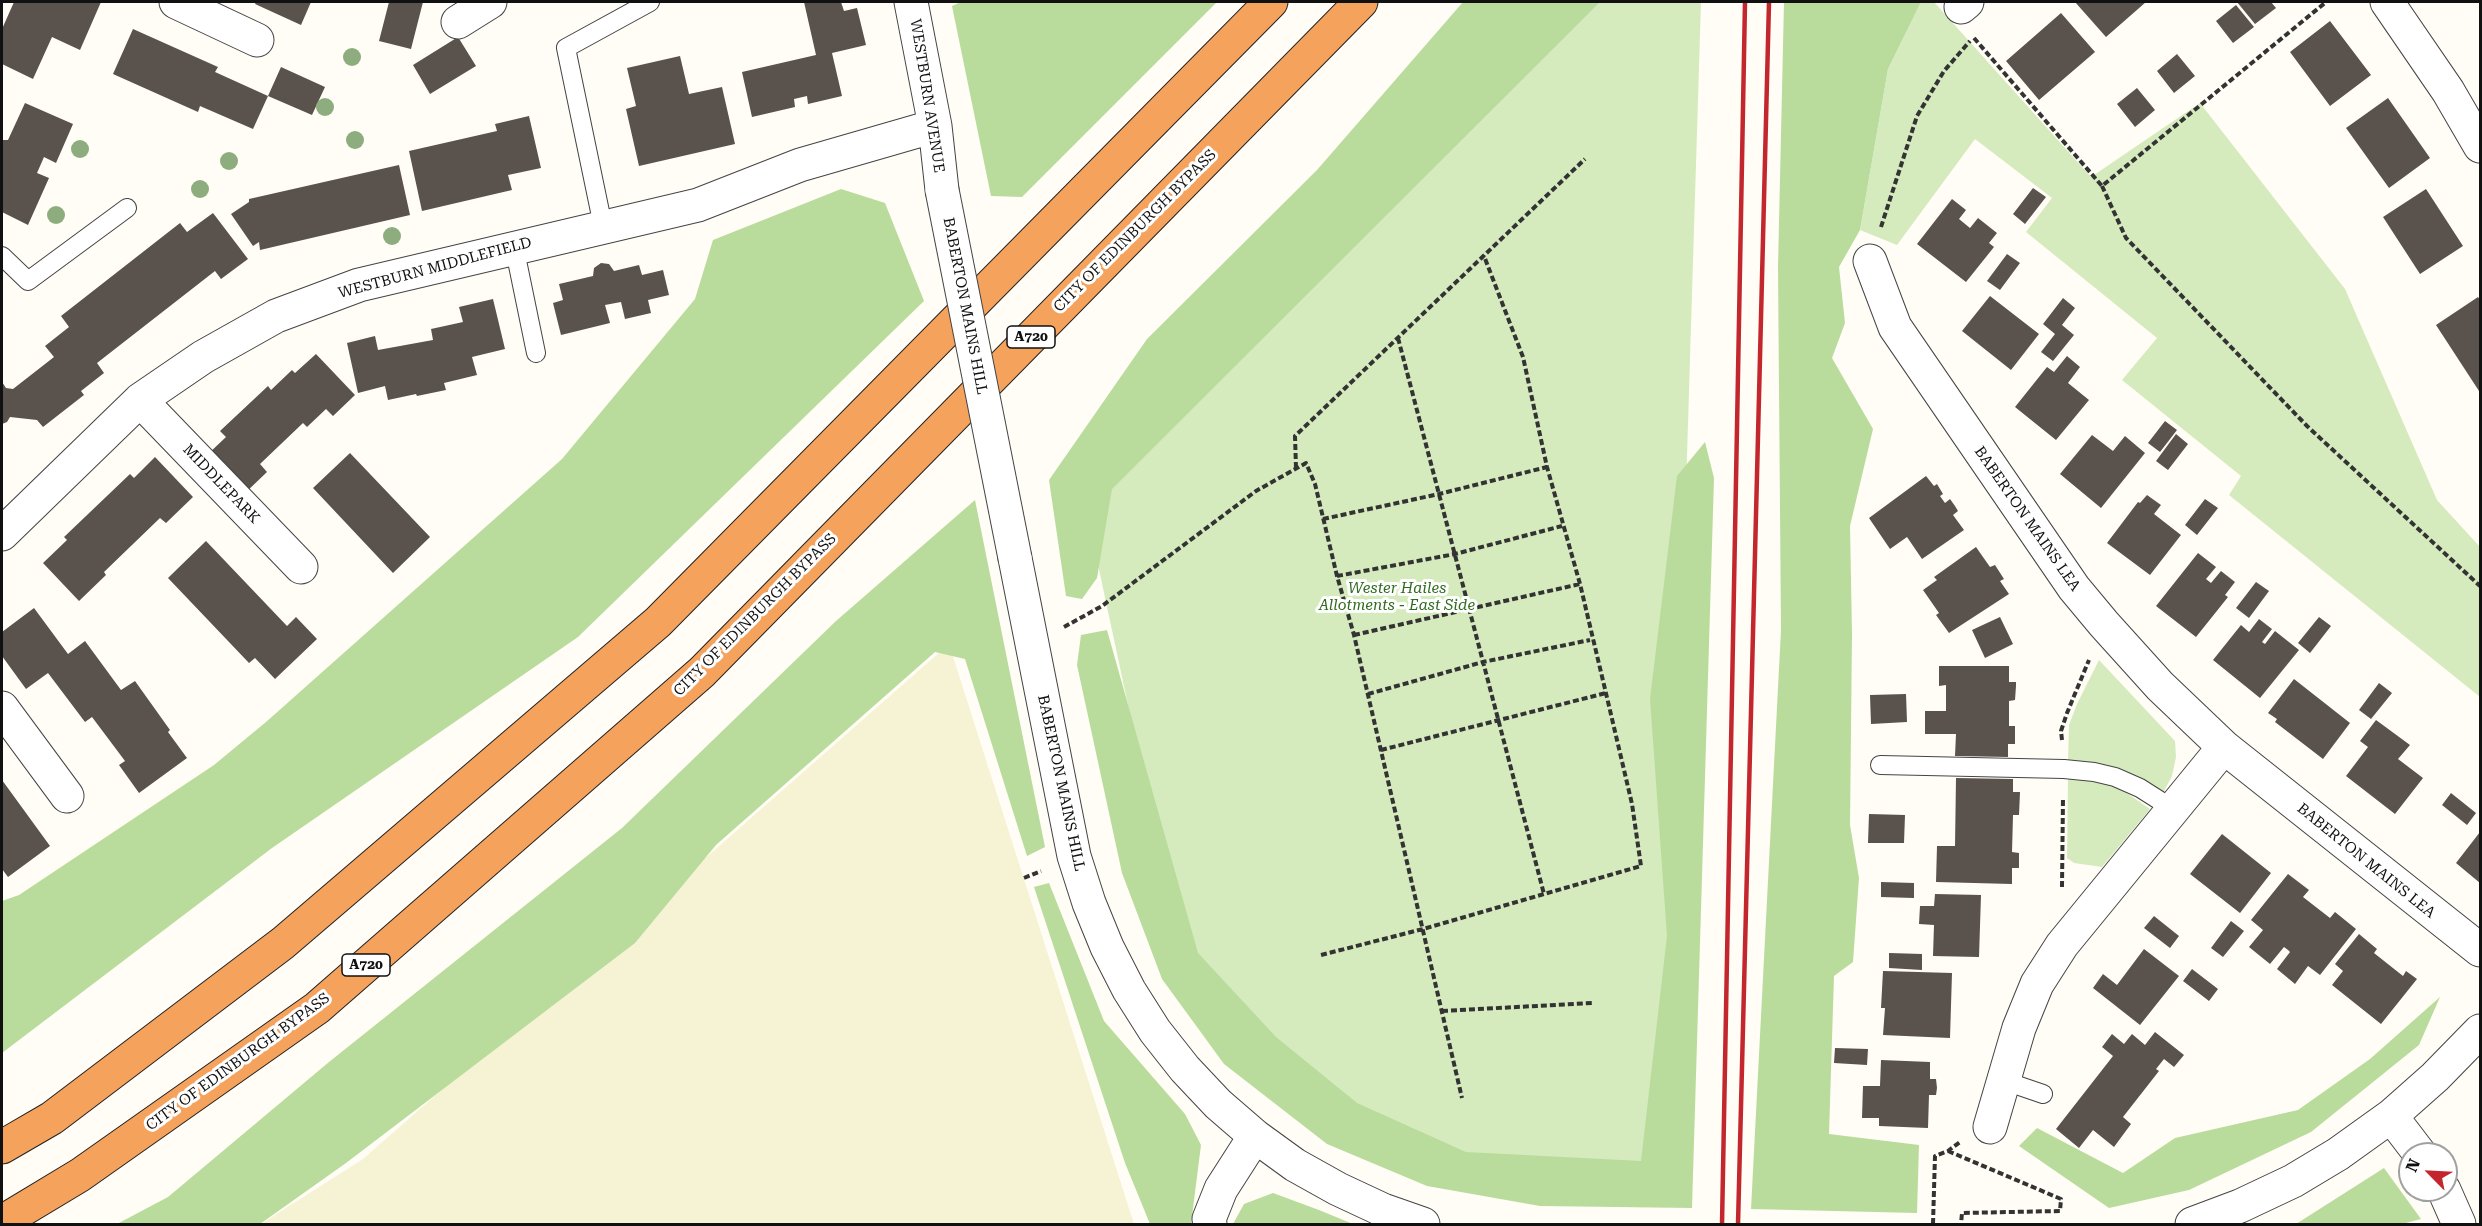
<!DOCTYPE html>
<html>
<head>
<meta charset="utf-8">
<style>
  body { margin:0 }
  #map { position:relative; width:2482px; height:1226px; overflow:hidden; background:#fffdf5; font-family:"Roboto Serif",serif }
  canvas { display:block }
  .frame { position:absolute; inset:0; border:3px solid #111; pointer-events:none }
  .north { position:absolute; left:2398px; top:1142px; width:60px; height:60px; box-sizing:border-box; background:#fff; border:2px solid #a0a0a0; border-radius:50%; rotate:294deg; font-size:16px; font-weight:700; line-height:24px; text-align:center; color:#111 }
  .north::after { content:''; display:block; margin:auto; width:21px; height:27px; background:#c4262e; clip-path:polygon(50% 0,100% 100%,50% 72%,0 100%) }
</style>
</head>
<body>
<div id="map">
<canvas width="2482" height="1226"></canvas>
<div class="frame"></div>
<div class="north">N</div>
</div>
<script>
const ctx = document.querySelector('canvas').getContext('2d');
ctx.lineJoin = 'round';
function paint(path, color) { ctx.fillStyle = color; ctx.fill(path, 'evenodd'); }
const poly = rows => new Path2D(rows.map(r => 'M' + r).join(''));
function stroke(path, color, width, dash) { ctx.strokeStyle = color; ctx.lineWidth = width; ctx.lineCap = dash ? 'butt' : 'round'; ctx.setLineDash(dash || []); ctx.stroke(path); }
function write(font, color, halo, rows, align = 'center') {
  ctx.font = font + ' "Roboto Serif",serif'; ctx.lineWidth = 6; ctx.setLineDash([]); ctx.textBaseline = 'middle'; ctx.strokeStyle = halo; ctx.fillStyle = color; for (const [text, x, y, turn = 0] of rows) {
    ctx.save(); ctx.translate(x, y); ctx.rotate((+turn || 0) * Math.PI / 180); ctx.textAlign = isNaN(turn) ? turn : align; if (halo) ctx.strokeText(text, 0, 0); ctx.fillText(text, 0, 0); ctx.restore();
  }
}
const farmland = poly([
  [949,644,1134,1224,261,1224,363,1159]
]);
const green = poly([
  [1593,2,1701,2,1665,1169,1488,1177,1335,1104,1205,975,1159,850,1085,504],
  [1921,2,1934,2,2091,177,2200,103,2345,289,2437,500,2480,547,2480,697,2229,495,2241,476,2122,380,2157,338,2026,232,2052,198,1975,139,1897,245,1860,230,1888,69],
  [2099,660,2175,741,2176,757,2172,776,2163,793,2102,764,2068,761,2069,725,2077,704],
  [2068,777,2101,780,2121,789,2150,809,2102,867,2074,863,2067,858]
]);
const forest = poly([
  [961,2,1217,2,1022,197,991,196,952,6],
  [1463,2,1600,2,1112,489,1097,578,1082,599,1066,596,1049,480,1147,339,1317,170],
  [1784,2,1921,2,1888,69,1860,230,1839,267,1845,323,1832,358,1873,429,1850,526,1852,634,1850,825,1859,878,1853,962,1834,976,1829,1134,1919,1145,1917,1213,1751,1209,1781,630,1778,267],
  [841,189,885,203,924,301,578,637,272,848,2,1053,2,901,19,895,214,765,266,722,562,459,695,299,713,240],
  [1705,442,1714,478,1692,1208,1540,1206,1427,1186,1327,1144,1224,1064,1162,979,1122,873,1077,665,1081,635,1107,630,1198,953,1276,1037,1357,1103,1466,1152,1641,1161,1667,936,1650,699,1677,476],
  [975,500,1045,847,1027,856,965,659,935,652,716,845,635,943,346,1163,260,1224,117,1224,168,1197,329,1062,622,828,836,621],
  [1049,883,1104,1021,1185,1114,1201,1145,1191,1224,1150,1224,1125,1163,1034,887],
  [2440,997,2419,1045,2311,1132,2189,1190,2109,1208,2019,1146,2037,1128,2123,1173,2175,1138,2298,1110,2370,1059],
  [2384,1168,2421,1219,2402,1224,2296,1224],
  [1273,1193,1319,1210,1353,1224,1233,1224,1244,1204]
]);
const building = poly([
  [14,2,101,2,80,50,52,37,33,79,2,64,2,29],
  [256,2,311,2,301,25,255,4],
  [389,2,423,2,411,49,379,41],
  [804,2,841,2,844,11,857,8,866,45,832,53,842,96,808,104,807,96,794,99,795,107,752,117,742,72,816,55],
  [2075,2,2146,2,2106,37],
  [2237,2,2271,2,2276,8,2255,24],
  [2236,5,2254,27,2233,43,2216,21],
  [2061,13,2095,52,2039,100,2006,61],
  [2330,21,2371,75,2330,106,2290,52],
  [133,29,218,67,215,72,268,96,253,129,200,106,198,112,113,74],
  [458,37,476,66,430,94,413,65],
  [2177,54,2195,76,2174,93,2157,71],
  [680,56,689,94,722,87,735,144,639,166,626,109,636,106,627,68],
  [281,67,325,87,312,115,268,96],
  [2137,88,2155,110,2135,127,2117,104],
  [2388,98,2430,158,2389,188,2346,128],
  [25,103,73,124,56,163,44,157,37,173,49,178,28,225,2,212,2,140,8,140],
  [529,116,541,168,508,175,512,190,422,211,409,151,497,131,495,124],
  [399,165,410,215,260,250,259,242,253,246,231,214,249,202,249,199],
  [2033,188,2046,197,2025,224,2013,214],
  [2426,189,2463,246,2420,274,2383,217],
  [1952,199,1966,210,1959,219,1970,228,1978,218,1997,233,1989,243,1994,247,1966,282,1917,244],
  [213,213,248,259,221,279,215,271,97,363,104,373,81,391,84,395,43,427,37,420,10,417,7,422,2,424,2,382,6,388,13,389,54,357,45,346,69,327,61,316,180,223,187,232],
  [2007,254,2020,263,2000,290,1987,281],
  [601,263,609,264,614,271,639,265,642,275,663,270,669,295,648,300,651,313,625,319,621,302,605,305,610,323,561,335,553,303,563,300,559,284,593,276,594,268],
  [1990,296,2039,334,2011,370,1962,331],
  [2478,297,2480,300,2479,391,2436,325],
  [2063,298,2075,308,2062,325,2074,335,2053,361,2041,352,2055,334,2043,324],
  [493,299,505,349,472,357,477,375,444,383,446,390,417,396,416,394,388,400,385,386,358,393,347,343,375,336,378,350,433,340,431,329,463,322,459,307],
  [316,354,355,395,333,416,326,409,307,427,303,423,260,464,267,472,244,494,207,455,226,437,220,431,268,386,271,390,292,370,295,373],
  [2067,356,2080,367,2068,383,2089,400,2056,440,2015,407,2047,367,2054,372],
  [2165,421,2177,430,2160,452,2148,443],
  [2176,434,2188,444,2168,470,2156,461],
  [2092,435,2113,451,2125,436,2145,453,2101,508,2060,474],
  [350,453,430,537,393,573,313,488],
  [155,457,193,497,166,523,160,518,104,572,106,575,79,601,43,563,67,540,64,537,130,474,134,478],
  [1926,476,1934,486,1937,484,1943,494,1940,496,1945,503,1950,499,1955,506,1958,511,1953,515,1964,530,1922,559,1907,537,1890,549,1869,518],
  [2147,495,2161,505,2154,514,2181,535,2150,575,2107,543,2138,502,2140,503],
  [2205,499,2218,508,2197,535,2185,525],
  [206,541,287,626,296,617,317,639,275,679,255,658,249,663,168,578],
  [1976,547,1990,567,1995,565,2004,579,2000,581,2009,594,1949,633,1936,615,1939,613,1923,590,1937,580,1934,577],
  [2198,553,2216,567,2206,579,2211,583,2221,571,2235,582,2225,595,2228,597,2196,637,2156,606],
  [2256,582,2269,591,2249,618,2236,608],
  [34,608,68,654,85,641,121,690,135,681,170,730,168,732,187,758,139,793,119,765,125,761,92,717,85,722,48,673,26,689,2,656,2,632],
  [2000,617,2013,644,1985,658,1972,630],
  [2319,617,2331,626,2310,653,2298,643],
  [2259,619,2272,629,2262,642,2265,644,2275,631,2299,650,2260,698,2213,660,2241,625,2249,632],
  [1939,666,2009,666,2009,682,2016,682,2016,686,2015,700,2009,701,2009,726,2015,726,2015,744,2008,744,2008,757,1955,756,1956,734,1925,734,1925,711,1946,711,1946,685,1939,686],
  [2294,679,2350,723,2323,759,2275,722,2277,719,2268,713],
  [2379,683,2392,693,2371,719,2359,710],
  [1906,694,1907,722,1871,724,1870,695],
  [2376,720,2410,745,2398,759,2423,778,2395,814,2346,776,2368,747,2360,741],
  [1956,778,2013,779,2013,792,2020,792,2019,815,2013,815,2012,852,2019,853,2019,868,2012,868,2012,884,1936,882,1937,846,1955,846],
  [2,780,50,846,8,877,2,869],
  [2451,793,2476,813,2467,825,2442,805],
  [1869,814,1905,815,1904,843,1868,843],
  [2480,832,2480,883,2456,863],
  [2222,834,2271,873,2240,913,2190,874],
  [2288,874,2309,890,2303,897,2330,918,2335,912,2356,929,2320,975,2308,966,2295,984,2277,969,2290,952,2288,950,2284,947,2270,964,2249,947,2263,930,2251,920],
  [1881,882,1914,883,1914,898,1881,897],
  [1935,894,1981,895,1979,957,1933,956,1934,925,1919,924,1920,906,1934,906],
  [2154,916,2179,936,2170,948,2144,928],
  [2231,921,2244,931,2223,957,2211,948],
  [2359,934,2377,949,2374,953,2403,976,2406,971,2417,979,2381,1024,2332,985,2343,971,2335,964],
  [2144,949,2179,976,2140,1025,2093,988,2103,974,2117,985],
  [1889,953,1922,954,1922,970,1889,968],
  [2192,969,2218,989,2209,1001,2183,981],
  [1883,971,1952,973,1950,1038,1883,1035,1885,1008,1881,1008],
  [2155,1032,2184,1055,2174,1067,2164,1059,2156,1069,2159,1071,2123,1117,2131,1124,2114,1147,2093,1130,2079,1148,2056,1129,2113,1056,2102,1047,2112,1034,2124,1044,2132,1034,2145,1045],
  [1835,1048,1868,1049,1867,1065,1834,1063],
  [1881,1060,1930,1062,1930,1079,1936,1079,1937,1088,1936,1095,1929,1095,1928,1128,1879,1126,1879,1118,1862,1118,1863,1086,1880,1086]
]);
const path = poly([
  [1974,38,2102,186,2326,2],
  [2102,186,2126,238,2307,426,2480,586],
  [1881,227,1917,116,1944,71,1970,41],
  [1398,338,1544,894],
  [1296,468,1295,436,1585,159],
  [1323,519,1439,494,1547,467],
  [1337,576,1455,554,1562,526],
  [1064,627,1102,606,1256,491,1306,463,1315,484,1337,576,1354,635,1462,1098],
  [1354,635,1580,584],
  [1368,694,1483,662,1590,640],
  [2062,740,2061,731,2067,713,2089,660],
  [1381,750,1606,693],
  [1024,878,1041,871],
  [2062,887,2063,798],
  [1321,955,1423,929,1641,866,1632,804,1605,689,1580,584,1547,467,1523,357,1484,256],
  [1442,1011,1592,1003],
  [1948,1151,2061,1199,2060,1211,1962,1213,1961,1224],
  [1933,1224,1935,1156,1948,1151,1960,1142]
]);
const lane = poly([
  [603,226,566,48,650,2],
  [514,246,536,353],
  [2,256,28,281,127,208],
  [1880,765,2064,769,2094,772,2115,777,2140,788,2173,809],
  [2002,1080,2043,1094]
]);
const street = poly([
  [176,2,257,40],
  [911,2,935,126,942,190],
  [2387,2,2448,91,2480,146],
  [1961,7,1967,2],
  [458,22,490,2],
  [1870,261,1895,327,2074,588,2104,624,2160,686,2224,747,2480,950],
  [140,400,301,567],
  [2,534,140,400,203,357,276,316,359,285,698,205,800,165,935,126],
  [1015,558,1074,856,1089,903,1107,947,1129,990,1155,1031,1185,1069,1218,1104,1255,1136,1295,1165,1338,1189,1383,1210,1423,1224],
  [2,708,67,796],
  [2391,1116,2420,1154],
  [1990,1127,2019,1028,2037,984,2062,945,2224,747],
  [2444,1190,2459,1224],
  [1210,1224,1209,1219,1221,1189,1255,1136],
  [2192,1224,2240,1206,2293,1181,2338,1154,2391,1116,2435,1077,2480,1031]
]);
const highway = poly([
  [2,1147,52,1118,283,943,658,622,1271,2],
  [2,1222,80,1175,317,1008,702,672,1361,2]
]);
const rail = poly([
  [1722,1224,1745,2],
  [1738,1224,1769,2]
]);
const streetBridge = poly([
  [942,190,1015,558]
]);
const trees = [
  [352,57],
  [325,107],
  [355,140],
  [80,149],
  [229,161],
  [200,189],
  [56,215],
  [392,236]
];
const shields = [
  [1031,337,48],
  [366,965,48]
];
const shieldNames = [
  ["A720",1031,337],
  ["A720",366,965]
];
const streetNames = [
  ["WESTBURN AVENUE",927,96,81],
  ["CITY OF EDINBURGH BYPASS",1135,231,-45],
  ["WESTBURN MIDDLEFIELD",435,268,-15],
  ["BABERTON MAINS HILL",965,306,79],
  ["MIDDLEPARK",221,484,46],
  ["BABERTON MAINS LEA",2027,519,55],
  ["CITY OF EDINBURGH BYPASS",755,615,-45],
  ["BABERTON MAINS HILL",1061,783,78],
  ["BABERTON MAINS LEA",2366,861,39],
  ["CITY OF EDINBURGH BYPASS",238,1062,-36]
];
const parkNames = [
  ["Wester Hailes",1397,589],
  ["Allotments - East Side",1397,606]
];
paint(farmland, '#f6f3d4');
paint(green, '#d5ebbd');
paint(forest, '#b9dc9c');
paint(building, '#5a524d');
stroke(lane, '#444', 20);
stroke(street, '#444', 35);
stroke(highway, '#222', 35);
stroke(path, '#333', 4, [6, 3]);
stroke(lane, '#fff', 18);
stroke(street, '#fff', 33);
stroke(highway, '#f5a25d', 33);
stroke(rail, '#c4262e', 4.5);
stroke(streetBridge, '#444', 35, []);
stroke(streetBridge, '#fff', 33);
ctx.fillStyle = '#8dad7f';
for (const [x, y] of trees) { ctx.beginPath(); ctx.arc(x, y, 9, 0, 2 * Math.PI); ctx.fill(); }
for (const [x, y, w] of shields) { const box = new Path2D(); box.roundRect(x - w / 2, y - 11, w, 22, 4.5); ctx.fillStyle = '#fff'; ctx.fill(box); stroke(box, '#111', 1.5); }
write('bold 14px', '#111', null, shieldNames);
write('15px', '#111', '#fff', streetNames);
write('italic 15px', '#2f6b1f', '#fff', parkNames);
</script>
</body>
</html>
